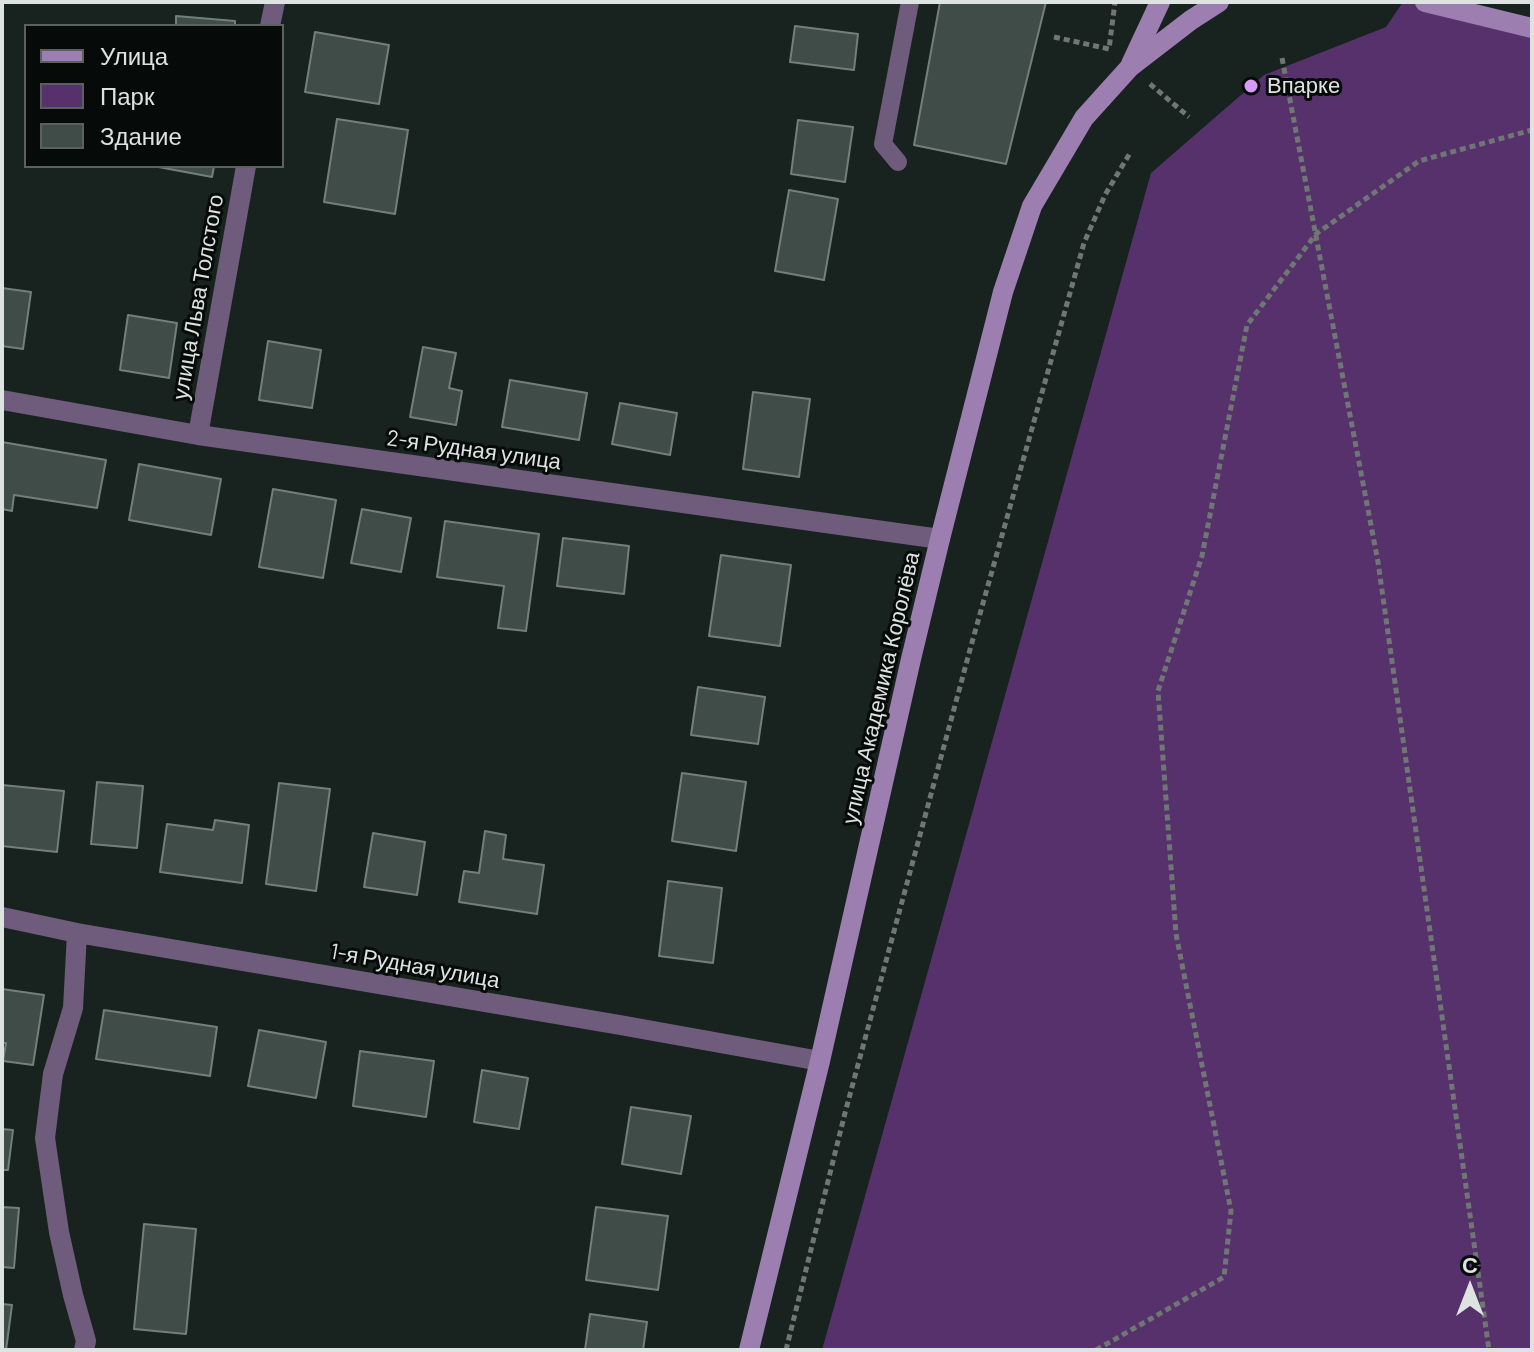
<!DOCTYPE html>
<html>
<head>
<meta charset="utf-8">
<style>
  body { margin:0 }
  #map { position:relative; width:1534px; height:1352px; overflow:hidden; background:#18221e; font-family:Barlow,sans-serif }
  canvas { display:block }
  .frame { position:absolute; inset:0; border:4px solid #dce3e0; pointer-events:none }
  .legend { position:absolute; left:24px; top:24px; width:260px; height:144px; box-sizing:border-box; background:#060b09; border:2px solid #5c615f; margin:0; padding:10px 14px; list-style:none; font-size:24px; color:#dce3e0 }
  .legend li { display:flex; align-items:center; gap:16px; height:40px }
  .legend b { width:40px; border:2px solid #5c615f }
  .north { position:absolute; left:1430px; top:1248px; width:80px; height:80px; -webkit-text-stroke:6px #060b09; paint-order:stroke; rotate:0deg; font-size:22px; font-weight:700; line-height:32px; text-align:center; color:#dce3e0 }
  .north::after { content:''; display:block; margin:auto; width:28px; height:36px; background:#dce3e0; clip-path:polygon(50% 0,100% 100%,50% 72%,0 100%) }
</style>
</head>
<body>
<div id="map">
<canvas width="1534" height="1352"></canvas>
<div class="frame"></div>
<ul class="legend">
<li><b style="height:10px;background:#9d7eb1"></b>Улица</li>
<li><b style="height:22px;background:#57316c"></b>Парк</li>
<li><b style="height:22px;background:#404c47"></b>Здание</li>
</ul>
<div class="north">С</div>
</div>
<script>
const ctx = document.querySelector('canvas').getContext('2d');
ctx.lineJoin = 'round';
function paint(path, color) { ctx.fillStyle = color; ctx.fill(path, 'evenodd'); }
const poly = rows => new Path2D(rows.map(r => 'M' + r).join(''));
function stroke(path, color, width, dash) { ctx.strokeStyle = color; ctx.lineWidth = width; ctx.lineCap = dash ? 'butt' : 'round'; ctx.setLineDash(dash || []); ctx.stroke(path); }
function write(font, color, halo, rows, align = 'center') {
  ctx.font = font + ' Barlow,sans-serif'; ctx.lineWidth = 6; ctx.setLineDash([]); ctx.textBaseline = 'middle'; ctx.strokeStyle = halo; ctx.fillStyle = color; for (const [text, x, y, turn = 0] of rows) {
    ctx.save(); ctx.translate(x, y); ctx.rotate((+turn || 0) * Math.PI / 180); ctx.textAlign = isNaN(turn) ? turn : align; if (halo) ctx.strokeText(text, 0, 0); ctx.fillText(text, 0, 0); ctx.restore();
  }
}
const green = poly([
  [1403,2,1425,2,1532,28,1532,1350,822,1350,1151,173,1264,75,1386,27]
]);
const building = poly([
  [940,2,1046,2,1006,164,914,145,940,2],
  [176,16,235,21,235,26,176,26,176,16],
  [795,26,858,34,854,70,790,62,795,26],
  [315,32,389,45,379,104,305,92,315,32],
  [337,119,408,130,395,214,324,202,337,119],
  [798,120,853,127,845,182,791,174,798,120],
  [153,166,214,166,212,177,153,166],
  [789,190,838,199,824,280,775,271,789,190],
  [2,288,31,292,23,349,2,346,2,288],
  [128,315,177,323,169,378,120,370,128,315],
  [268,341,321,350,312,408,259,400,268,341],
  [423,347,456,353,449,388,462,391,456,425,410,417,423,347],
  [510,380,587,393,579,440,502,427,510,380],
  [753,392,810,399,799,477,743,469,753,392],
  [620,403,677,413,670,455,612,444,620,403],
  [2,442,106,460,97,508,14,495,12,511,2,509,2,442],
  [139,464,221,479,211,535,129,520,139,464],
  [273,489,336,500,323,578,259,567,273,489],
  [362,509,411,518,401,572,351,563,362,509],
  [445,521,539,534,526,631,498,628,504,586,437,577,445,521],
  [563,538,629,546,624,594,557,586,563,538],
  [721,555,791,565,780,646,709,636,721,555],
  [698,687,765,697,758,744,691,735,698,687],
  [682,773,746,782,736,851,672,841,682,773],
  [97,782,143,786,137,848,91,844,97,782],
  [279,783,330,789,316,891,266,884,279,783],
  [2,785,64,791,57,852,2,846,2,785],
  [215,820,249,825,242,883,160,872,167,824,213,830,215,820],
  [485,831,506,835,503,859,544,865,537,914,459,902,464,871,479,873,485,831],
  [373,833,425,842,417,895,364,887,373,833],
  [668,881,722,888,713,963,659,956,668,881],
  [2,989,44,995,33,1065,3,1061,6,1043,2,1043,2,989],
  [104,1010,217,1027,210,1076,96,1059,104,1010],
  [259,1030,326,1042,316,1098,248,1086,259,1030],
  [360,1051,434,1061,426,1117,353,1106,360,1051],
  [482,1070,528,1078,519,1129,474,1122,482,1070],
  [631,1107,691,1116,681,1174,622,1164,631,1107],
  [2,1129,13,1130,8,1170,2,1170,2,1129],
  [2,1207,19,1208,14,1268,2,1267,2,1207],
  [596,1207,668,1216,658,1290,586,1280,596,1207],
  [144,1224,196,1229,186,1334,134,1329,144,1224],
  [2,1304,12,1305,6,1350,2,1350,2,1304],
  [590,1314,647,1322,643,1350,585,1350,590,1314]
]);
const path = poly([
  [1054,37,1109,49,1115,2],
  [1282,58,1378,562,1489,1350],
  [1150,84,1189,117],
  [786,1350,845,1113,971,646,1084,243,1105,195,1130,153],
  [1096,1350,1224,1277,1231,1211,1176,934,1158,691,1202,556,1247,325,1316,234,1419,161,1532,130]
]);
const lane = poly([
  [898,162,883,144,910,2]
]);
const street = poly([
  [270,26,275,2],
  [2,400,198,435,940,539],
  [198,435,246,166],
  [2,917,77,933,620,1025,820,1061],
  [77,933,73,1008,53,1074,45,1138,59,1232,73,1295,86,1341,84,1350]
]);
const secondary = poly([
  [1425,2,1532,28],
  [1131,64,1160,2],
  [749,1350,820,1061,911,659,940,539,1003,292,1032,206,1084,118,1130,67,1191,20,1219,2]
]);
const markers = [
  [1251,86,8,"#d69bfa"]
];
const poiNames = [
  ["Впарке",1267,86]
];
const streetNames = [
  ["улица Льва Толстого",198,297,-80],
  ["2-я Рудная улица",474,450,8],
  ["улица Академика Королёва",881,688,-77],
  ["1-я Рудная улица",415,966,10]
];
paint(green, '#57316c');
paint(building, '#404c47');
stroke(building, '#727f7a', 2);
stroke(path, '#6f7774', 5, [6, 4]);
stroke(lane, '#6f5c7c', 18);
stroke(street, '#6f5c7c', 20);
stroke(secondary, '#9d7eb1', 20);
for (const [x, y, r, color] of markers) { const dot = new Path2D(); dot.arc(x, y, r, 0, 2 * Math.PI); ctx.fillStyle = color; ctx.fill(dot); stroke(dot, '#060b09', 3); }
write('22px', '#dce3e0', '#060b09', poiNames, 'left');
write('22px', '#dce3e0', '#060b09', streetNames);
</script>
</body>
</html>
